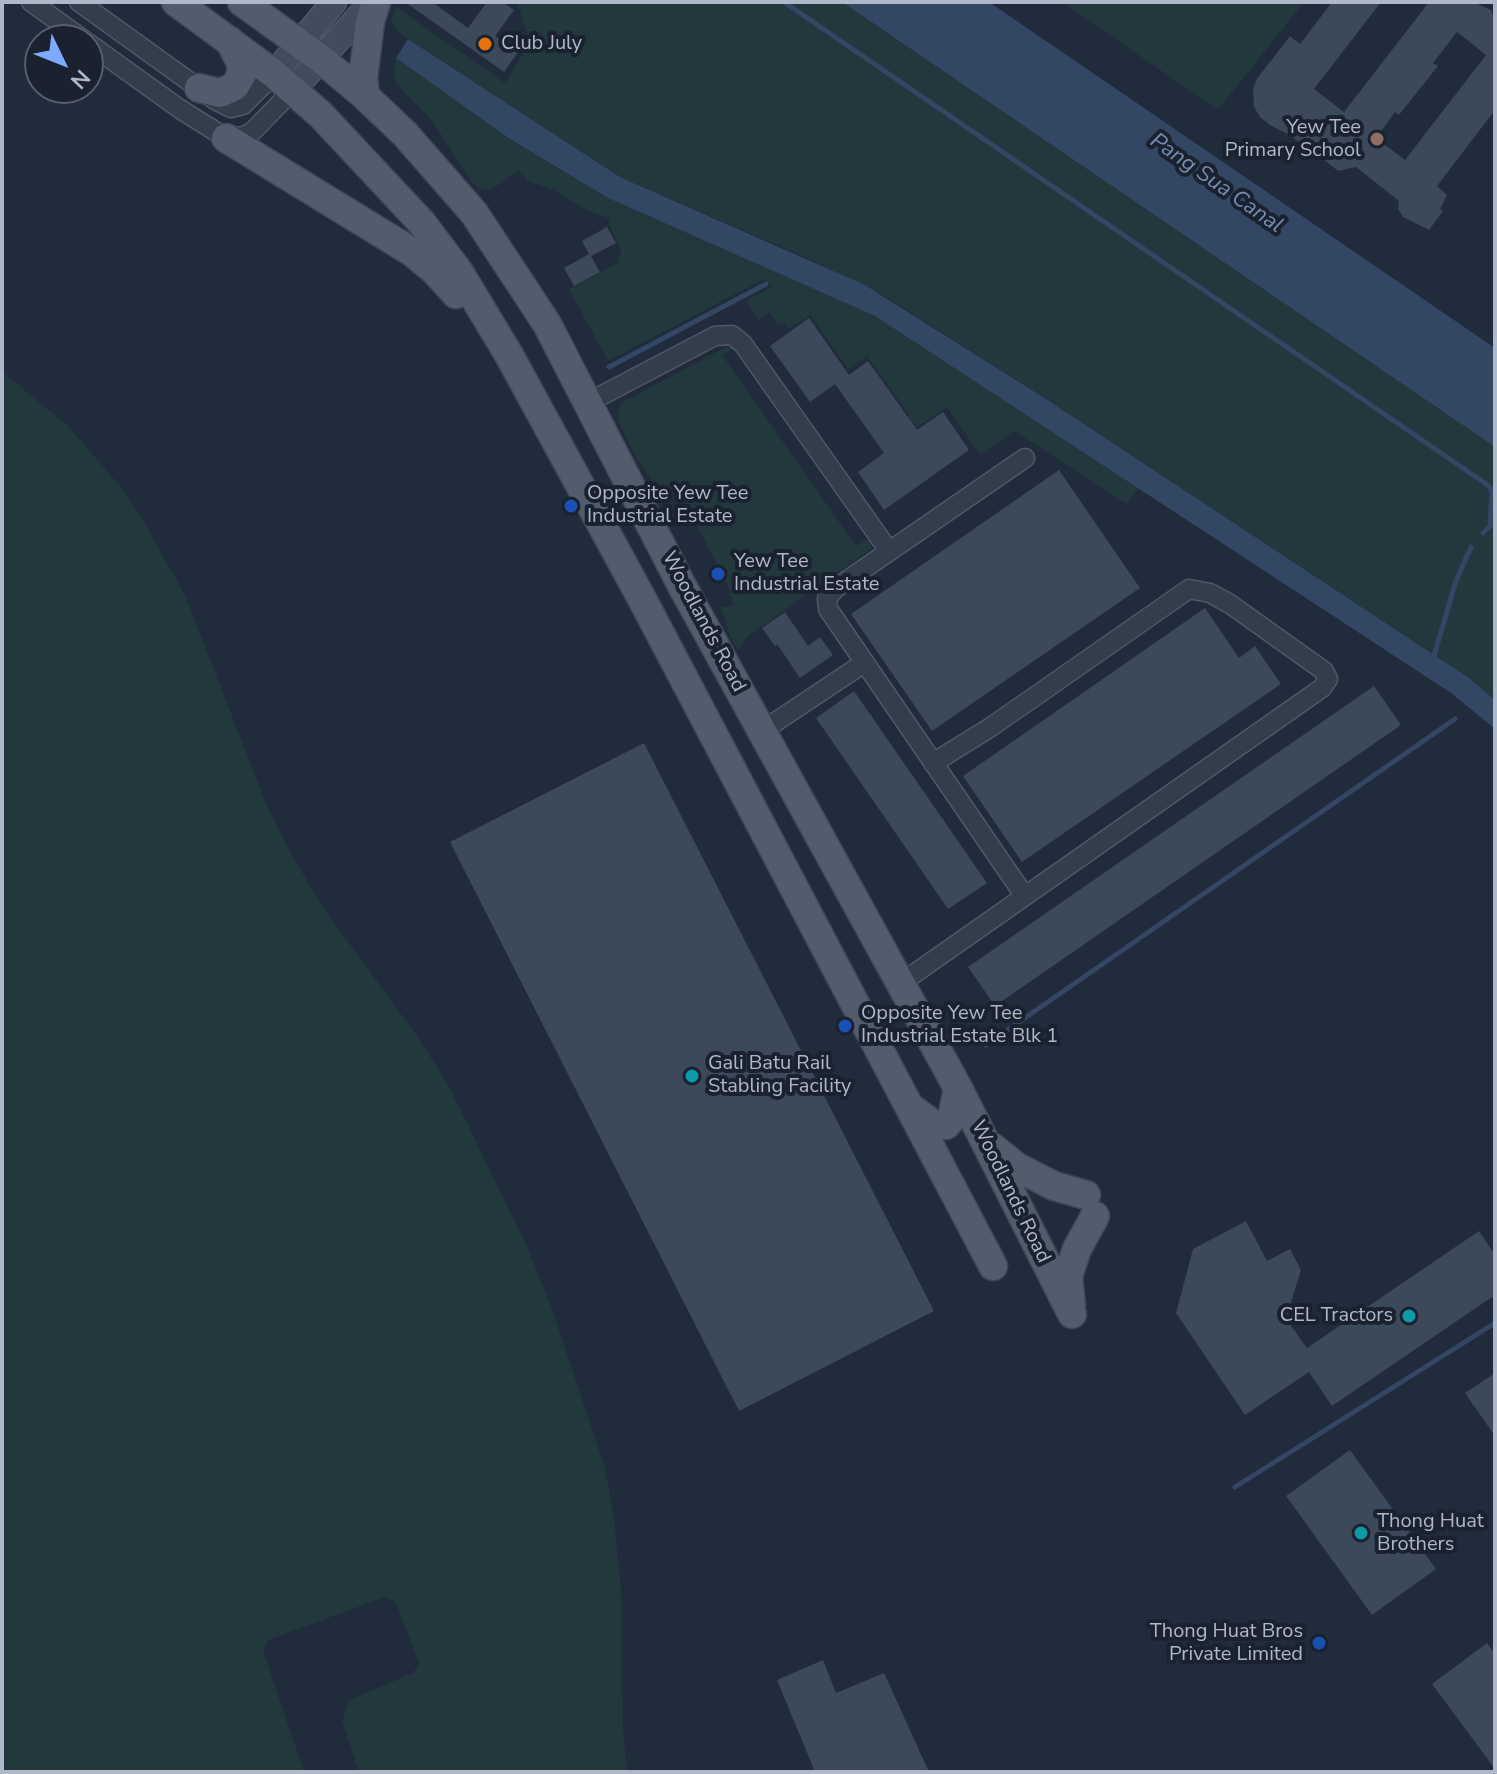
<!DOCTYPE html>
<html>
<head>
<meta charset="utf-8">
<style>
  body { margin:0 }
  #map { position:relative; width:1497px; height:1774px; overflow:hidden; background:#202b3b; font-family:"Nunito Sans",sans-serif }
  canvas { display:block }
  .frame { position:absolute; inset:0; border:4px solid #afb8c8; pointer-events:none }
  .north { position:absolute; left:24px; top:24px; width:80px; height:80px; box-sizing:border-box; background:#1a2230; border:2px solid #565e6d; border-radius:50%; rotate:133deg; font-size:22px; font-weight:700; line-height:32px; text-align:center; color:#afb8c8 }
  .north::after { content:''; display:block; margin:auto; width:28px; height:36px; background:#7eabfe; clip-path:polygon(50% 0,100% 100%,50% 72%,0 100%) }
</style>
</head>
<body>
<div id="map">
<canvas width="1497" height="1774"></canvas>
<div class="frame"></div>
<div class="north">N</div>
</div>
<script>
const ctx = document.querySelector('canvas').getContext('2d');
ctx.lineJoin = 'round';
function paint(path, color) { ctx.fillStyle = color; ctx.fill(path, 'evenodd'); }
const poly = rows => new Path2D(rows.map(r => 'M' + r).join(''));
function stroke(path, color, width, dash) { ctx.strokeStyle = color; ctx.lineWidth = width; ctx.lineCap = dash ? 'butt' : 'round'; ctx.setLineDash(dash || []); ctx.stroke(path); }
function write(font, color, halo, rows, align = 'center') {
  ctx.font = font + ' "Nunito Sans",sans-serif'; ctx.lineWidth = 8; ctx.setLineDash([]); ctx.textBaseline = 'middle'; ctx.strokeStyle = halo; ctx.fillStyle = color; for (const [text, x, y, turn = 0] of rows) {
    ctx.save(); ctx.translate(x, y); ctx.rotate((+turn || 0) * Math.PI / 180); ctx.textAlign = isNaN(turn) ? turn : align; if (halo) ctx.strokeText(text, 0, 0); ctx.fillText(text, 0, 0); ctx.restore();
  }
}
const green = poly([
  [517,2,842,2,1495,447,1495,700,1466,676,1043,397,883,295,800,255,620,177,408,39,395,29,391,21,396,7,505,83,530,43],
  [1062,2,1304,2,1218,110],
  [396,58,510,139,608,198,875,316,1139,488,1127,504,1014,431,980,455,947,407,903,437,896,425,909,415,867,356,848,369,810,315,789,329,784,322,778,325,770,313,759,320,746,301,772,287,764,279,608,361,569,289,618,263,621,251,609,224,610,219,585,209,552,189,528,181,518,170,499,185,488,189,481,189,473,184,433,122,396,83,393,76],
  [726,347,734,347,723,356,856,546,867,539,871,544,871,549,747,637,739,649,734,646,721,607,733,606,729,588,688,508,676,489,666,493,658,490,635,456,618,421,617,414,621,403],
  [2,371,68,426,120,486,141,517,185,595,267,806,293,857,324,909,415,1033,448,1084,527,1246,551,1306,605,1468,614,1516,621,1592,623,1729,627,1772,359,1772,342,1721,349,1700,413,1673,419,1663,396,1603,385,1597,268,1640,263,1651,304,1772,2,1772]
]);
const water = poly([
  [842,2,989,2,1495,348,1495,447],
  [408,39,620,177,865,285,1043,397,1469,678,1495,700,1495,729,1451,693,875,316,608,198,510,139,396,58]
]);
const stream = poly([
  [784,2,1489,486,1492,492,1490,526,1483,533],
  [609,367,766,284],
  [1433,659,1456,581,1471,547],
  [986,1045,1455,719],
  [1235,1487,1495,1323]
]);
const building = poly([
  [405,2,432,2,468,28,487,2,503,2,514,10,495,36,518,52,504,72],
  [1332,2,1381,2,1314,89,1344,112,1429,2,1473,2,1491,10,1495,20,1495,110,1437,186,1447,195,1440,209,1443,211,1429,230,1403,217,1398,209,1399,201,1356,167,1338,171,1317,154,1315,157,1293,137,1270,125,1260,117,1254,107,1253,90,1256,80,1290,36,1300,44],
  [1457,32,1486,55,1405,160,1376,138,1395,112,1399,115,1438,66,1433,63],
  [607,227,616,243,591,256,600,272,574,286,564,268,589,254,582,241],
  [809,318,849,375,868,361,917,430,943,412,969,450,884,510,858,472,884,453,835,384,810,402,770,346],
  [1059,470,1140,588,932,731,851,614],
  [1205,608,1239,658,1255,646,1281,684,1022,862,963,776],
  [785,612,808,646,820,637,833,655,800,678,777,644,775,646,762,628],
  [1374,686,1401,725,995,1006,968,967],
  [854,691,987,883,948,909,816,718],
  [644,743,934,1311,739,1411,450,842],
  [1246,1221,1267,1261,1290,1249,1301,1270,1286,1319,1307,1348,1479,1231,1495,1255,1495,1295,1332,1406,1309,1372,1245,1415,1176,1313,1193,1249],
  [1495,1373,1495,1436,1465,1393],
  [1350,1450,1436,1569,1372,1615,1286,1496],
  [1487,1643,1495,1654,1495,1769,1432,1684],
  [823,1660,836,1693,884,1673,929,1772,815,1772,777,1680]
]);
const street = poly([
  [31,2,84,40],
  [79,2,215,100,231,108,243,105,274,74],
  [88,43,180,109,226,138,244,136,252,132,293,90],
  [589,402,715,336,732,335,743,344,889,551],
  [762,731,864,663],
  [1024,895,828,609,827,598,836,588,1025,458],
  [901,983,1322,688,1328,679,1324,671,1230,604,1210,593,1189,589,991,727,933,763]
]);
const secondary = poly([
  [274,74,334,2],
  [293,90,372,2]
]);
const primary = poly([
  [176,2,274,74,321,115,422,223,459,272,509,355,641,597,993,1266],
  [242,2,321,59,365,96,405,134,474,213,547,324,681,584,958,1088,1072,1314],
  [199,88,220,93,234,87,241,76,241,63,230,41],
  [365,96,363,78,370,22,376,2],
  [226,138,412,252,435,271,456,294],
  [911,1108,933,1124,946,1125,952,1118,958,1088],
  [992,1147,1017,1167,1054,1186,1086,1195],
  [1071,1305,1068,1276,1077,1249,1095,1216]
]);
const markers = [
  [485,44,8,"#e8710a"],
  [1377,139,8,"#8d6e63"],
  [571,506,8,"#1a4fb4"],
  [718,574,8,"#1a4fb4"],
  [845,1026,8,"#1a4fb4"],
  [692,1076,8,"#0f9aa8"],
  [1409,1316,8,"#0f9aa8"],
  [1361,1533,8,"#0f9aa8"],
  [1319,1643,8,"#1a4fb4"]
];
const poiNames = [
  ["Club July",501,44],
  ["Yew Tee",1361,128,"right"],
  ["Primary School",1361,151,"right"],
  ["Opposite Yew Tee",587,494],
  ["Industrial Estate",587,517],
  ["Yew Tee",734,562],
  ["Industrial Estate",734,585],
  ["Opposite Yew Tee",861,1014],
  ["Industrial Estate Blk 1",861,1037],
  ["Gali Batu Rail",708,1064],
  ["Stabling Facility",708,1087],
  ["CEL Tractors",1393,1316,"right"],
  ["Thong Huat",1377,1522],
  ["Brothers",1377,1545],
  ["Thong Huat Bros",1303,1632,"right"],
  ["Private Limited",1303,1655,"right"]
];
const streetNames = [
  ["Woodlands Road",703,622,62],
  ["Woodlands Road",1010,1192,64]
];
const waterNames = [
  ["Pang Sua Canal",1216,184,35]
];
paint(green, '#22383c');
paint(water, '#334664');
stroke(stream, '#334664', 5);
paint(building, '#3c495b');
stroke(street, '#4f5866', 21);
stroke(secondary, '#4f5866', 27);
stroke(primary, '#3e4655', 31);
stroke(street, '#343d4b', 18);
stroke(secondary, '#424c5f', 24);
stroke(primary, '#525c6c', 28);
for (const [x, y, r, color] of markers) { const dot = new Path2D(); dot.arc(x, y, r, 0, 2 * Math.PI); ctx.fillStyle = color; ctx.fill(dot); stroke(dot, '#1a2230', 3); }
write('20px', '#afb8c8', '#1a2230', poiNames, 'left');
write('20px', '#afb8c8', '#1a2230', streetNames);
write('italic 22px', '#758db2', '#1a2230', waterNames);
</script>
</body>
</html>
